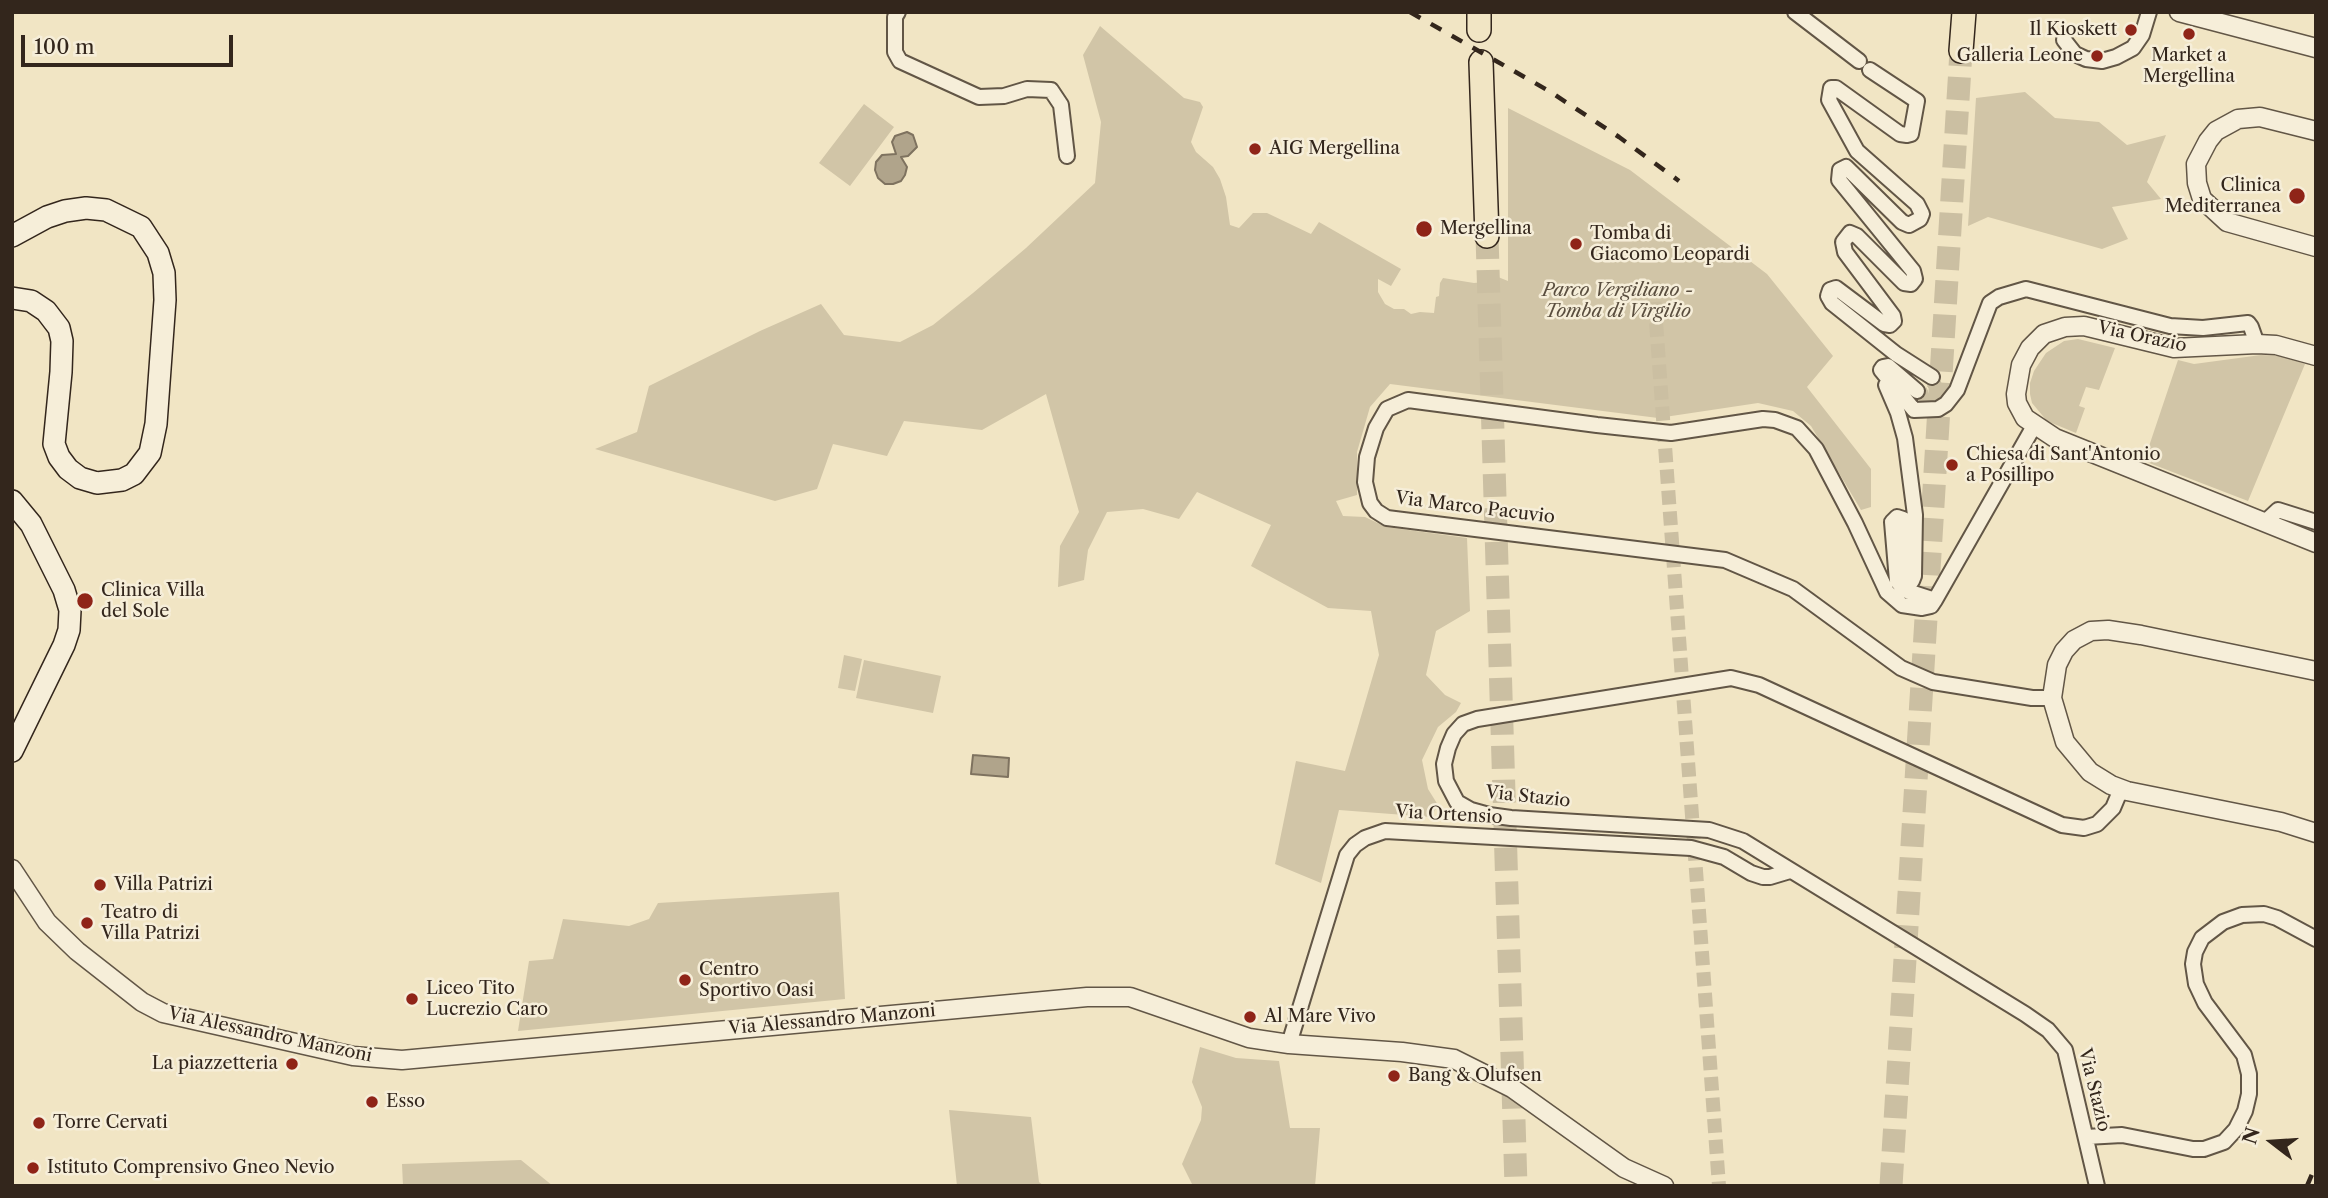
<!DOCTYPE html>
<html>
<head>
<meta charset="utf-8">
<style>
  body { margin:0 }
  #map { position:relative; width:2328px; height:1198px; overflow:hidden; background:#f1e5c4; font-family:"Libre Caslon Text",serif }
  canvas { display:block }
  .frame { position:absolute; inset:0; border:14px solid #33261c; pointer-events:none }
  .north { position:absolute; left:2237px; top:1107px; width:70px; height:70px; -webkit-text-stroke:5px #f6eed9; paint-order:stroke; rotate:287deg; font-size:19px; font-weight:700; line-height:28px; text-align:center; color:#33261c }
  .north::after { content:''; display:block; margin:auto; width:24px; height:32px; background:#33261c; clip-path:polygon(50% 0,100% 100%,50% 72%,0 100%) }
  .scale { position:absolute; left:21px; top:35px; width:212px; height:32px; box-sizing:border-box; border:4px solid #33261c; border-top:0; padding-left:9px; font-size:21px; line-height:24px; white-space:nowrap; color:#33261c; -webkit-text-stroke:5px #f6eed9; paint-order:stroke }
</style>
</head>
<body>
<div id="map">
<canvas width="2328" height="1198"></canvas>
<div class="frame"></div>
<div class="north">N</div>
<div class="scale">100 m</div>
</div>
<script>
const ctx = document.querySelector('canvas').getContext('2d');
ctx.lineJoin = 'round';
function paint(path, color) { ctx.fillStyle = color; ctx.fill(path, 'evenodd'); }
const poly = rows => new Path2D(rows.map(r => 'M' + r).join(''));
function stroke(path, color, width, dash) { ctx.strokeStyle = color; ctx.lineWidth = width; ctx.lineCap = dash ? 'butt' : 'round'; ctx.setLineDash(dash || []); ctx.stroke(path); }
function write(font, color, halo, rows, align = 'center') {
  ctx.font = font + ' "Libre Caslon Text",serif'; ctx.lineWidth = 5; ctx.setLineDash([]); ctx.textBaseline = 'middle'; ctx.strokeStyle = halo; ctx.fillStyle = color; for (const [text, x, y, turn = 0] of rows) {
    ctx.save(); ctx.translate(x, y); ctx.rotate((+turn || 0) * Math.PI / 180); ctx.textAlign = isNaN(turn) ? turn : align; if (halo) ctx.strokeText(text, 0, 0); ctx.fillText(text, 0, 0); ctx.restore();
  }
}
const green = poly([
  [1100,26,1184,98,1200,102,1203,107,1191,142,1196,152,1213,167,1220,179,1226,197,1230,225,1239,228,1253,213,1267,213,1311,234,1319,222,1401,269,1391,286,1378,279,1378,292,1385,304,1394,309,1404,309,1411,314,1420,312,1434,313,1436,297,1439,296,1440,283,1443,278,1474,283,1492,281,1498,277,1508,281,1508,108,1630,170,1767,274,1833,356,1807,387,1871,469,1871,507,1861,510,1811,426,1793,411,1758,403,1658,418,1390,384,1370,407,1357,452,1357,495,1336,501,1343,516,1365,517,1386,527,1467,538,1470,611,1436,631,1426,675,1445,695,1461,703,1456,712,1438,727,1422,760,1428,789,1438,805,1431,817,1339,810,1321,883,1275,864,1296,761,1345,771,1379,655,1371,611,1328,608,1251,566,1271,525,1197,492,1179,519,1143,509,1107,512,1088,550,1084,580,1058,587,1060,546,1079,512,1046,394,982,430,904,421,887,456,833,444,817,489,775,501,595,449,637,432,649,386,760,331,821,304,844,335,900,342,933,325,973,293,1026,248,1095,183,1101,122,1083,55],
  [2025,92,2055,118,2099,122,2127,145,2166,135,2147,182,2161,199,2112,207,2128,239,2102,249,1988,217,1968,226,1976,98],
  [864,104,894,127,850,186,819,163],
  [2078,339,2115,348,2099,390,2086,387,2079,406,2085,408,2076,433,2047,421,2032,403,2030,394,2030,383,2034,371,2046,353,2064,341],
  [2261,355,2281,356,2305,364,2248,501,2144,461,2178,360,2194,364],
  [844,655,862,659,855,691,838,688],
  [864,660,941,676,933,713,856,698],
  [839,892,845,999,518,1031,529,961,553,959,563,919,629,926,649,919,658,903],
  [1200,1047,1236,1058,1279,1061,1290,1128,1320,1128,1315,1186,1193,1186,1182,1164,1201,1120,1202,1107,1192,1082],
  [949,1110,1031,1117,1039,1182,1044,1186,957,1186],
  [521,1160,553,1186,403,1186,402,1164]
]);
const water = poly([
  [907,132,913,135,917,147,908,156,901,157,907,167,905,175,901,181,893,184,885,184,878,178,875,170,876,162,882,155,896,154,892,142,895,136,907,132],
  [973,755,1009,758,1008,777,971,774,973,755]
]);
const minorTunnel = poly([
  [1653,281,1719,1186],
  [1917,391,1924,396,1932,393,1935,386,1932,377]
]);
const primaryTunnel = poly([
  [1487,236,1516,1186],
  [1891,1186,1961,51]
]);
const minor = poly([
  [898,12,895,17,895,52,900,61,979,97,1004,96,1027,89,1051,90,1061,105,1067,156],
  [1795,12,1859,61],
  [2064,40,2075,54,2086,59,2102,61,2116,57,2133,48,2142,35,2149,12],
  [1870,70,1917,101,1911,134,1907,135,1900,134,1836,88,1831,88,1829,100,1857,151,1917,204,1922,214,1920,219,1909,225,1902,222,1846,167,1840,170,1839,180,1913,271,1915,279,1911,284,1904,283,1857,236,1850,233,1843,242,1845,252,1893,316,1894,321,1890,325,1884,324,1836,288,1830,290,1828,296,1832,303,1896,354,1932,377],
  [1881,370,1914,410,1938,409,1946,404,1957,390,1990,303,1999,297,2026,289,2170,326,2203,328,2248,323,2251,327,2257,344],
  [1881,370,1883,367,1888,366,1917,391],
  [1886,385,1898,413,1905,438,1915,515,1914,576,1912,581,1906,579,1904,573,1903,519,1897,517,1892,522,1897,581,1904,590,1935,600],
  [2034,426,1935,600,1931,606,1922,608,1902,605,1887,592,1855,523,1816,449,1797,428,1775,420,1763,419,1671,433,1597,425,1408,400,1387,409,1376,428,1367,457,1365,482,1370,503,1376,511,1387,518,1725,560,1793,589,1901,668,1933,682,2032,698,2052,698],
  [2264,523,2278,510,2316,522],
  [1289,1044,1347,855,1355,845,1365,838,1385,831,1691,848,1724,857,1751,873,1763,877,1770,877,1790,871],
  [2086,1137,2122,1135,2193,1149,2204,1149,2224,1142,2236,1129,2245,1111,2249,1094,2249,1074,2244,1055,2205,1003,2196,984,2193,964,2195,952,2202,938,2223,922,2242,915,2264,914,2277,918,2316,939],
  [2097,1186,2065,1050,2048,1030,2025,1014,1743,841,1709,830,1511,818,1489,815,1471,810,1457,802,1446,781,1444,764,1448,748,1454,734,1463,724,1477,719,1731,678,1759,685,2062,825,2084,828,2097,824,2113,808,2121,789]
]);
const tertiary = poly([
  [2179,12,2316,48],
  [2316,131,2260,117,2238,119,2216,131,2208,141,2196,164,2197,183,2202,199,2227,222,2316,247],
  [2316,356,2276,345,2257,344,2174,348,2084,326,2065,327,2044,334,2030,348,2021,365,2016,394,2017,403,2025,418,2055,438,2316,543],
  [2316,671,2141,635,2108,630,2091,631,2074,640,2064,651,2057,665,2052,698,2065,742,2090,772,2111,785,2127,791,2281,822,2316,833],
  [12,869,47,922,77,951,142,1002,163,1013,353,1056,402,1060,1087,997,1130,997,1249,1038,1289,1044,1402,1052,1454,1059,1512,1088,1624,1168,1664,1186]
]);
const secondary = poly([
  [12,236,47,217,65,211,86,208,106,210,141,227,158,253,164,273,165,300,156,424,150,453,134,474,122,480,97,483,80,478,68,469,59,457,54,444,61,372,62,341,59,328,46,311,31,301,12,298],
  [12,501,31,524,64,590,70,610,69,630,64,645,12,751]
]);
const primary = poly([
  [1479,12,1479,30],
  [1961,51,1964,12],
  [1481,62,1487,236]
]);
const rail = poly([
  [1410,12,1549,91,1619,137,1679,181],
  [2307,1186,2316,1165]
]);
const markers = [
  [2131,30,7,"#8f2418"],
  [2189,34,7,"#8f2418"],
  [2097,56,7,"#8f2418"],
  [1255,149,7,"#8f2418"],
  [2297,196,9,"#8f2418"],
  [1424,229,9,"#8f2418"],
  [1576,244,7,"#8f2418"],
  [1952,465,7,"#8f2418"],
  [85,601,9,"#8f2418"],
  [100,885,7,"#8f2418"],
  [87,923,7,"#8f2418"],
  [685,980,7,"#8f2418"],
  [412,999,7,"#8f2418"],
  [1250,1017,7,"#8f2418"],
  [292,1064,7,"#8f2418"],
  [1394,1076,7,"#8f2418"],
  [372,1102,7,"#8f2418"],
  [39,1123,7,"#8f2418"],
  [33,1168,7,"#8f2418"]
];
const poiNames = [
  ["Il Kioskett",2117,30,"right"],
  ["Galleria Leone",2083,56,"right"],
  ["Market a",2189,56,"center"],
  ["Mergellina",2189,77,"center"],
  ["AIG Mergellina",1269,149],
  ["Clinica",2281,186,"right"],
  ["Mediterranea",2281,207,"right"],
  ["Mergellina",1440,229],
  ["Tomba di",1590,234],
  ["Giacomo Leopardi",1590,255],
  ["Chiesa di Sant'Antonio",1966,455],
  ["a Posillipo",1966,476],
  ["Clinica Villa",101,591],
  ["del Sole",101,612],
  ["Villa Patrizi",114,885],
  ["Teatro di",101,913],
  ["Villa Patrizi",101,934],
  ["Centro",699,970],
  ["Sportivo Oasi",699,991],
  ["Liceo Tito",426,989],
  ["Lucrezio Caro",426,1010],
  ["Al Mare Vivo",1264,1017],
  ["La piazzetteria",278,1064,"right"],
  ["Bang & Olufsen",1408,1076],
  ["Esso",386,1102],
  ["Torre Cervati",53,1123],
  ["Istituto Comprensivo Gneo Nevio",47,1168]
];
const parkNames = [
  ["Parco Vergiliano -",1618,291],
  ["Tomba di Virgilio",1618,312]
];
const streetNames = [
  ["Via Orazio",2142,337,12],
  ["Via Marco Pacuvio",1475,508,7],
  ["Via Stazio",1528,797,6],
  ["Via Ortensio",1449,815,3],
  ["Via Alessandro Manzoni",832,1020,-5],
  ["Via Alessandro Manzoni",270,1035,12],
  ["Via Stazio",2094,1090,76]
];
paint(green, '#d1c5a7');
paint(water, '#b0a48b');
stroke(water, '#7e725f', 2);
stroke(minorTunnel, '#cbbfa2', 14, [14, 7]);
stroke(primaryTunnel, '#cbbfa2', 23, [23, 11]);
stroke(minor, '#625646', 18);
stroke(tertiary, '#625646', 21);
stroke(secondary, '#33261c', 24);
stroke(primary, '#33261c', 26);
stroke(minor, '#f6eed9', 14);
stroke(tertiary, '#f6eed9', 18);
stroke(secondary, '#f6eed9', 21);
stroke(primary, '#f1e5c4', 23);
stroke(rail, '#33261c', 4.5, [12, 12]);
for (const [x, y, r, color] of markers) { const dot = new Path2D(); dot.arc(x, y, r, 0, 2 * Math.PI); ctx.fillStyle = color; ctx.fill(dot); stroke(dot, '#f6eed9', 2.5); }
write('18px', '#33261c', '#f6eed9', poiNames, 'left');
write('italic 18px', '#5a4e3f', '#f6eed9', parkNames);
write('18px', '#33261c', '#f6eed9', streetNames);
</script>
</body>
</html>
